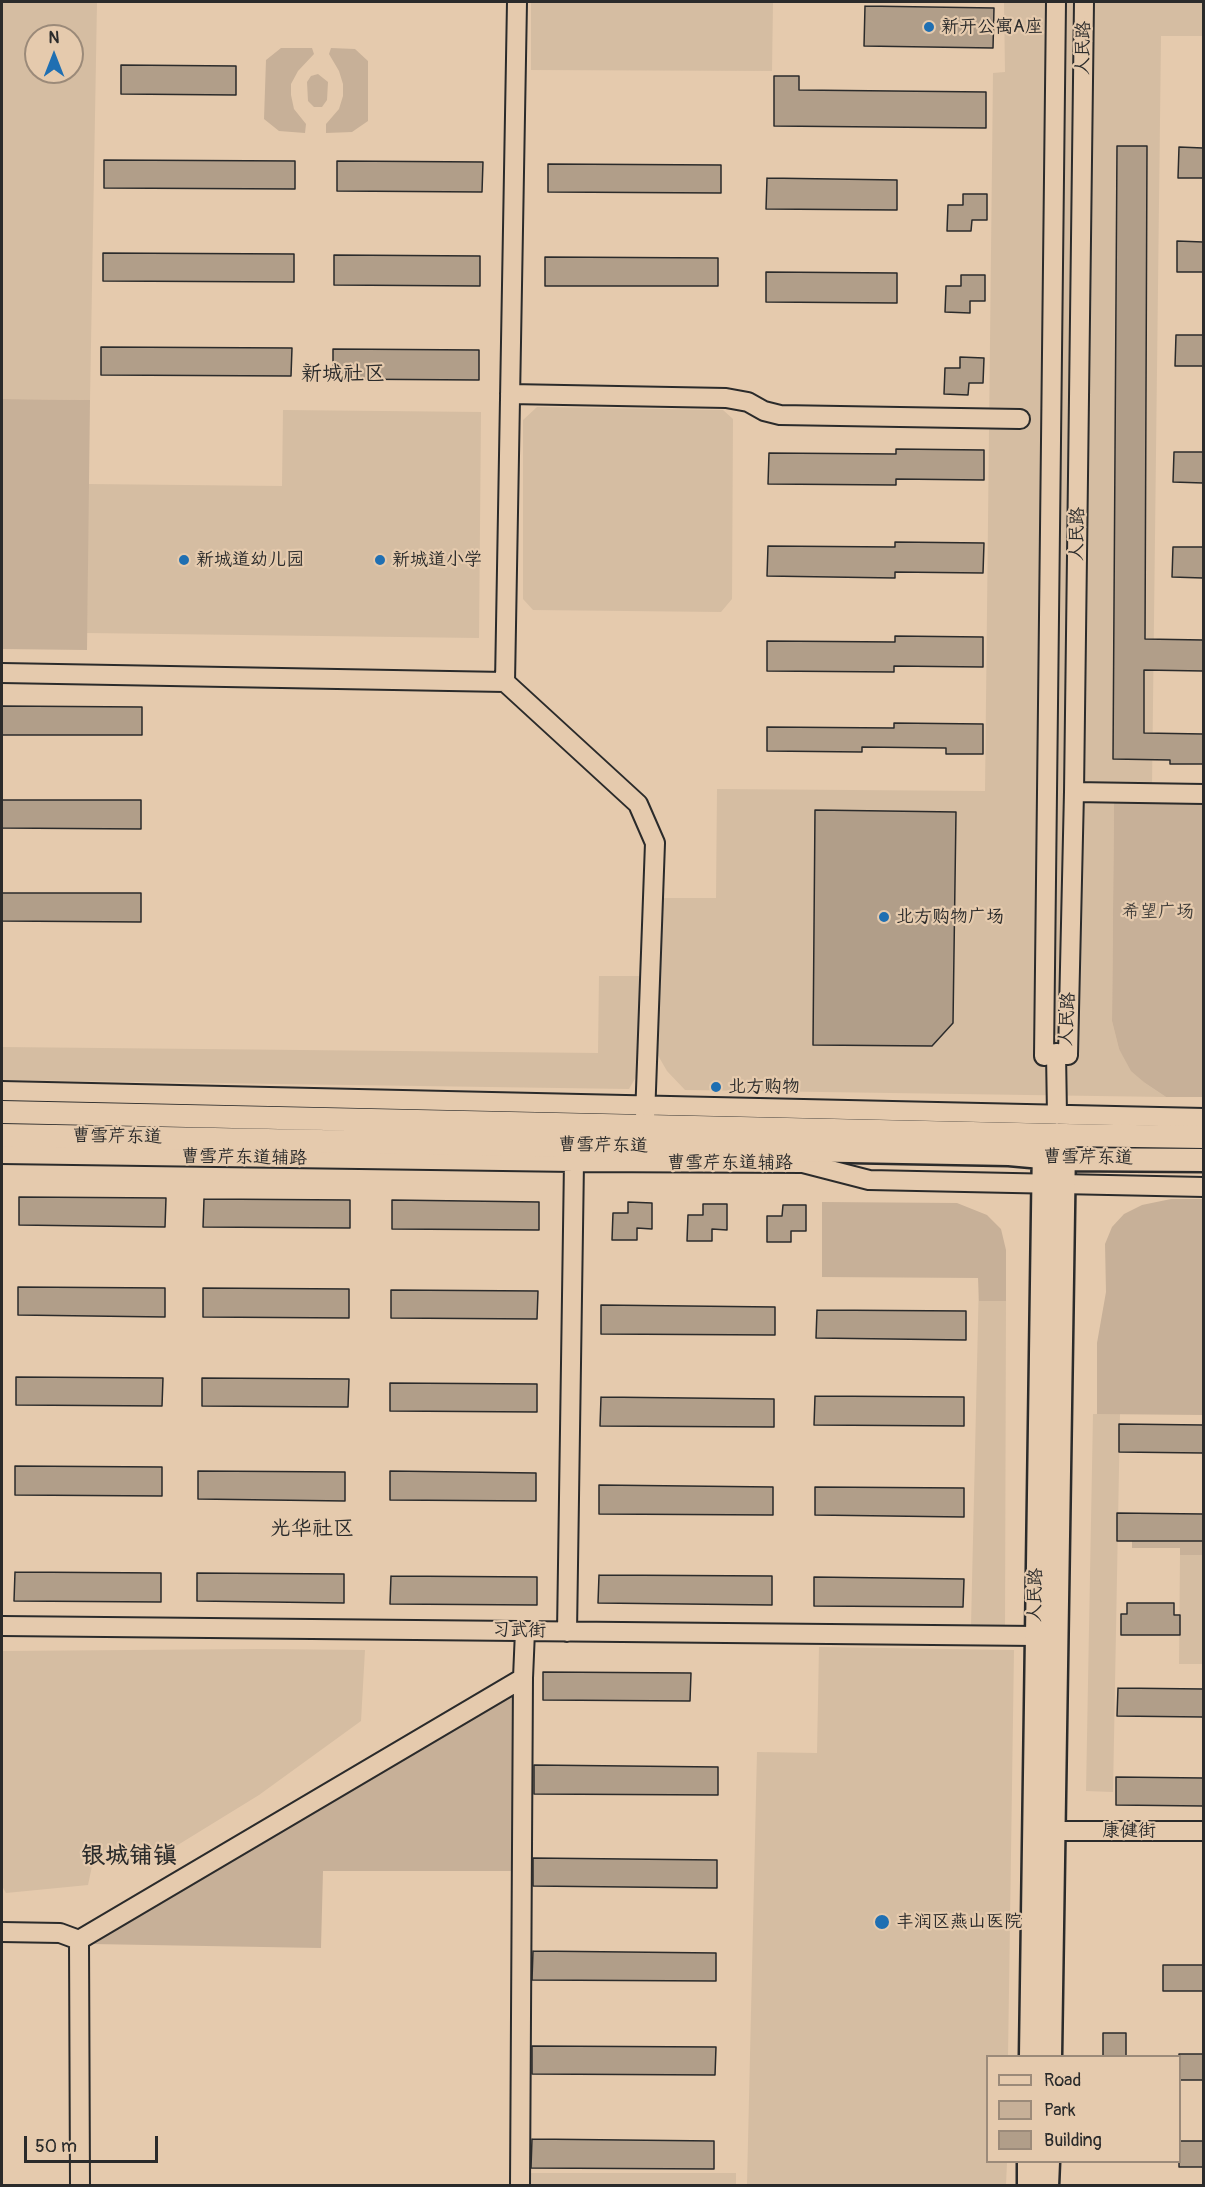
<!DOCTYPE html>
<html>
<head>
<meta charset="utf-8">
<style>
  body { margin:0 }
  #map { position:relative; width:1205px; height:2187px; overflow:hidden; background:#e5caad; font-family:Pangolin,sans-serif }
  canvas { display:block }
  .frame { position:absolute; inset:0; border:3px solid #2b2b2b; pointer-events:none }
  .legend { position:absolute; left:986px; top:2055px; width:195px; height:108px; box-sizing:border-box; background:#e5caad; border:2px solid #9b8a79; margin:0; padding:8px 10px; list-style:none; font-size:18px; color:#2b2b2b }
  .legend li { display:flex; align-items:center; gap:12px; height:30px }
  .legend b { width:30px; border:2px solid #9b8a79 }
  .north { position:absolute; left:24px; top:24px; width:60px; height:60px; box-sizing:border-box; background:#e5caad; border:2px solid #9b8a79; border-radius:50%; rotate:0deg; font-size:16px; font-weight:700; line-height:24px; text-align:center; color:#2b2b2b }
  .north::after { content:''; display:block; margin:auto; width:21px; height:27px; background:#1f6fb2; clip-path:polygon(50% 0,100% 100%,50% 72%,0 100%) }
  .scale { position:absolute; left:24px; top:2136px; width:134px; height:27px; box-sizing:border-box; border:3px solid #2b2b2b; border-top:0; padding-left:8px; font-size:18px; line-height:21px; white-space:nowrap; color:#2b2b2b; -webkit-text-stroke:4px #e5caad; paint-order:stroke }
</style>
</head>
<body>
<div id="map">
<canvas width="1205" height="2187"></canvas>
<div class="frame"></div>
<ul class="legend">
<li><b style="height:8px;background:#e5caad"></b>Road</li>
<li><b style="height:16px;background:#c7b098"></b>Park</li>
<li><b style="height:16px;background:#b19e89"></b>Building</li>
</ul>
<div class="north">N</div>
<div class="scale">50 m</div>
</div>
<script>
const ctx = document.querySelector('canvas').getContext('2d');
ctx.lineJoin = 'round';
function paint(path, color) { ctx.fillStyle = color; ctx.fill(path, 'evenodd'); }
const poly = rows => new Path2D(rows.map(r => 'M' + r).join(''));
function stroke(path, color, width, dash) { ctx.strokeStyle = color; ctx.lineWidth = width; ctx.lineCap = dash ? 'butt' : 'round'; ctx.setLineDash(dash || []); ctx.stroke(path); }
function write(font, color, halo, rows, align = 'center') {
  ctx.font = font + ' Pangolin,"LXGW WenKai TC",sans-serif'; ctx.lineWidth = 4.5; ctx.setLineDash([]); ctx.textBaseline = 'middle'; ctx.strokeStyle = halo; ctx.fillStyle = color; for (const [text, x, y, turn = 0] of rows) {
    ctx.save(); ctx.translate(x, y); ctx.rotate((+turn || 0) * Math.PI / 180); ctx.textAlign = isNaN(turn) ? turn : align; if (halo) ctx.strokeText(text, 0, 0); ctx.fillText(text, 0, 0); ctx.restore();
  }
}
const built = poly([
  [2,2,97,2,90,400,2,399],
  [36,36,72,36,72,72,36,72],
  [531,2,773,2,772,71,531,70],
  [1004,2,1203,2,1203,36,1161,36,1152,786,1114,801,1112,1021,1119,1049,1145,1083,1166,1097,685,1090,667,1071,656,1052,658,898,716,898,717,789,985,791,993,73,1005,72],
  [537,407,723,410,733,419,732,599,721,612,533,610,523,599,523,420],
  [283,410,481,412,479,638,87,633,88,484,282,486],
  [599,976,639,976,640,1070,629,1089,2,1080,2,1047,598,1053],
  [979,1278,979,1301,1006,1301,1005,1627,971,1626],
  [1093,1414,1120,1414,1113,1792,1086,1791],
  [1180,1555,1203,1555,1203,1664,1179,1664],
  [819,1647,1014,1650,1008,2056,988,2056,988,2162,1007,2162,1006,2185,747,2185,757,1752,817,1753],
  [259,1649,365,1650,361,1721,259,1795,168,1851,95,1852,88,1885,6,1893,2,1886,2,1651],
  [526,2173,736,2173,736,2185,526,2186]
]);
const green = poly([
  [281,48,312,48,314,54,298,71,291,84,291,95,294,109,306,124,305,133,279,131,264,119,266,60],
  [331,48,355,49,368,61,368,121,352,132,326,133,326,124,339,109,343,96,343,84,339,71,329,54],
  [318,74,328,82,327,100,322,107,314,107,308,101,307,82,311,76],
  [2,399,90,400,87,650,2,649],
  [1114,801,1203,802,1203,1097,1166,1097,1145,1083,1131,1071,1119,1049,1112,1021],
  [1171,1199,1203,1199,1203,1415,1097,1414,1097,1343,1106,1292,1105,1244,1112,1227,1124,1214,1142,1205],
  [822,1202,957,1203,987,1215,1001,1229,1006,1250,1006,1301,979,1301,978,1278,822,1277],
  [1132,1538,1203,1539,1203,1555,1180,1555,1180,1548,1132,1548],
  [518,1674,513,1871,323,1871,321,1948,92,1944,91,1932]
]);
const building = poly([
  [865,6,994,8,993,48,864,46,865,6],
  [121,65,236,66,236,95,121,94,121,65],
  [774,76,799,76,799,90,986,92,986,128,774,126,774,76],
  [1117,146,1147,146,1145,639,1203,640,1203,671,1144,670,1144,733,1203,734,1203,764,1170,764,1170,760,1113,759,1117,146],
  [1179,147,1203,148,1203,178,1178,178,1179,147],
  [104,160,295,161,295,189,104,188,104,160],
  [337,161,483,162,482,192,337,191,337,161],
  [548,164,721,165,721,193,548,192,548,164],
  [767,178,897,180,897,210,766,209,767,178],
  [963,194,987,194,987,220,972,220,971,231,947,231,948,205,963,205,963,194],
  [1177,241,1203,242,1203,272,1177,272,1177,241],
  [103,253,294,254,294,282,103,281,103,253],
  [334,255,480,256,480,286,334,285,334,255],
  [545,257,718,258,718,286,545,286,545,257],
  [766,272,897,273,897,303,766,302,766,272],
  [961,275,985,275,985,301,970,301,970,313,945,312,946,286,961,286,961,275],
  [1176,335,1203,335,1203,366,1175,366,1176,335],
  [101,347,292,348,291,376,101,375,101,347],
  [333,349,479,350,479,380,333,379,333,349],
  [960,357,984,358,983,383,969,383,968,395,944,394,945,368,960,368,960,357],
  [896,449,984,450,984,480,896,479,896,485,768,484,769,453,896,454,896,449],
  [1174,452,1203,452,1203,483,1173,482,1174,452],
  [895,542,984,543,983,573,895,572,895,578,767,576,768,546,895,547,895,542],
  [1173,547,1203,547,1203,578,1172,577,1173,547],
  [895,636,983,637,983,667,894,666,894,672,767,671,767,641,895,642,895,636],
  [2,706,142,707,142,735,2,735,2,706],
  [894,723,983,724,983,754,946,754,946,748,862,747,862,752,767,751,767,727,894,728,894,723],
  [2,800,141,800,141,829,2,828,2,800],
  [815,810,956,812,953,1023,932,1046,813,1045,815,810],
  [2,893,141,893,141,922,2,921,2,893],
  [19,1197,166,1198,165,1227,19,1225,19,1197],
  [204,1199,350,1200,350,1228,203,1227,204,1199],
  [392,1200,539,1202,539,1230,392,1229,392,1200],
  [628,1202,652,1203,652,1229,637,1228,637,1240,612,1240,613,1213,628,1213,628,1202],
  [703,1204,727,1204,727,1230,712,1229,712,1241,687,1241,688,1215,703,1215,703,1204],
  [783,1205,806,1205,806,1231,791,1231,791,1242,767,1242,767,1216,782,1216,783,1205],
  [18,1287,165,1288,165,1317,18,1315,18,1287],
  [203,1288,349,1289,349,1318,203,1317,203,1288],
  [391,1290,538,1291,537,1319,391,1318,391,1290],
  [601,1305,775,1307,775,1335,601,1334,601,1305],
  [817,1310,966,1311,966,1340,816,1338,817,1310],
  [16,1377,163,1378,162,1406,16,1405,16,1377],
  [202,1378,349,1379,348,1407,202,1406,202,1378],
  [390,1383,537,1384,537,1412,390,1411,390,1383],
  [815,1396,964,1397,964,1426,814,1425,815,1396],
  [601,1397,774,1399,774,1427,600,1426,601,1397],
  [1119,1424,1203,1425,1203,1453,1119,1452,1119,1424],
  [15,1466,162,1467,162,1496,15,1495,15,1466],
  [198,1471,345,1472,345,1501,198,1499,198,1471],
  [390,1471,536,1473,536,1501,390,1500,390,1471],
  [599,1485,773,1487,773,1515,599,1514,599,1485],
  [815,1487,964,1488,964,1517,815,1515,815,1487],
  [1117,1513,1203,1514,1203,1541,1117,1541,1117,1513],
  [15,1572,161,1573,161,1602,14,1601,15,1572],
  [197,1573,344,1574,344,1603,197,1601,197,1573],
  [599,1575,772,1576,772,1605,598,1603,599,1575],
  [391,1576,537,1577,537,1605,390,1604,391,1576],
  [814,1577,964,1579,963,1607,814,1606,814,1577],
  [1127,1603,1174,1603,1174,1615,1180,1615,1180,1635,1121,1635,1121,1614,1127,1614,1127,1603],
  [543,1672,691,1673,690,1701,543,1700,543,1672],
  [1118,1688,1203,1689,1203,1717,1117,1716,1118,1688],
  [534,1765,718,1767,718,1795,534,1794,534,1765],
  [1116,1777,1203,1778,1203,1806,1116,1805,1116,1777],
  [533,1858,717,1860,717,1888,533,1886,533,1858],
  [533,1951,716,1953,716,1981,532,1980,533,1951],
  [1163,1965,1203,1965,1203,1991,1163,1991,1163,1965],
  [1103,2033,1126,2033,1126,2056,1103,2056,1103,2033],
  [532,2046,716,2047,715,2075,532,2074,532,2046],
  [1179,2054,1203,2054,1203,2080,1179,2080,1179,2054],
  [532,2139,714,2141,714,2169,531,2168,532,2139],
  [1179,2141,1203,2141,1203,2167,1179,2167,1179,2141]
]);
const minor = poly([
  [1056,2,1044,1056,1056,1053,1068,1055,1074,792,1084,2],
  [510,394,726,398,748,402,764,411,780,415,1020,419],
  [2,673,505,682,638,804,655,843,645,1117],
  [505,682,517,2],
  [1074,792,1204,794],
  [1056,1053,1057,1115],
  [2,1091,1204,1118],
  [2,1154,574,1162,803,1163,869,1180,1204,1187],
  [2,1626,1036,1636],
  [567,1632,574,1162],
  [1055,1831,1204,1831],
  [2,1932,60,1933,79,1940],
  [80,2186,79,1940,523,1678],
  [520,2186,523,1678,525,1631]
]);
const major = poly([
  [2,1112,1064,1135,1204,1137],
  [2,1135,1009,1154,1064,1159,1204,1160],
  [1031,2056,1044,1144],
  [1050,2056,1064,1146],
  [1029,2186,1029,2162],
  [1047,2186,1048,2162]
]);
const markers = [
  [929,27,6,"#1f6fb2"],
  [184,560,6,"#1f6fb2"],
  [380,560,6,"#1f6fb2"],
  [884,917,6,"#1f6fb2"],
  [716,1087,6,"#1f6fb2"],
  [882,1922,8,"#1f6fb2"]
];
const poiNames = [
  ["新开公寓A座",941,27],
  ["新城道幼儿园",196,560],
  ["新城道小学",392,560],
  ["北方购物广场",896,917],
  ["北方购物",728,1087],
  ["丰润区燕山医院",896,1922]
];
const streetNames = [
  ["人民路",1084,48,-89],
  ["人民路",1078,534,-89],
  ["人民路",1068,1019,-87],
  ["曹雪芹东道",117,1137,1],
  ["曹雪芹东道",603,1146,1],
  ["曹雪芹东道辅路",244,1158,1],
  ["曹雪芹东道",1088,1158,1],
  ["曹雪芹东道辅路",730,1163],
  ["人民路",1036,1595,-89],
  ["习武街",519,1631,1],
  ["康健街",1129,1831]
];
const parkNames = [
  ["希望广场",1158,912]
];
const quarterNames = [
  ["新城社区",343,375],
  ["光华社区",312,1530]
];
const districtNames = [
  ["银城铺镇",129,1857]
];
paint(built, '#d5bda2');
paint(green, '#c7b098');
paint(building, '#b19e89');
stroke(building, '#2b2b2b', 1.5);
stroke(minor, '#2b2b2b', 22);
stroke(major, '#2b2b2b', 27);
stroke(minor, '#e5caad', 18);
stroke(major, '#e5caad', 22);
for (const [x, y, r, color] of markers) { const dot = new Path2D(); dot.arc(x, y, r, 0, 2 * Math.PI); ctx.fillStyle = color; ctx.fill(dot); stroke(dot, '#e5caad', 2); }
write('18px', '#2b2b2b', '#e5caad', poiNames, 'left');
write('18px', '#2b2b2b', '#e5caad', streetNames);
write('18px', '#423f3b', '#e5caad', parkNames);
write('21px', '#2b2b2b', '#e5caad', quarterNames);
write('bold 24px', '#2b2b2b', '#e5caad', districtNames);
</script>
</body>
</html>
